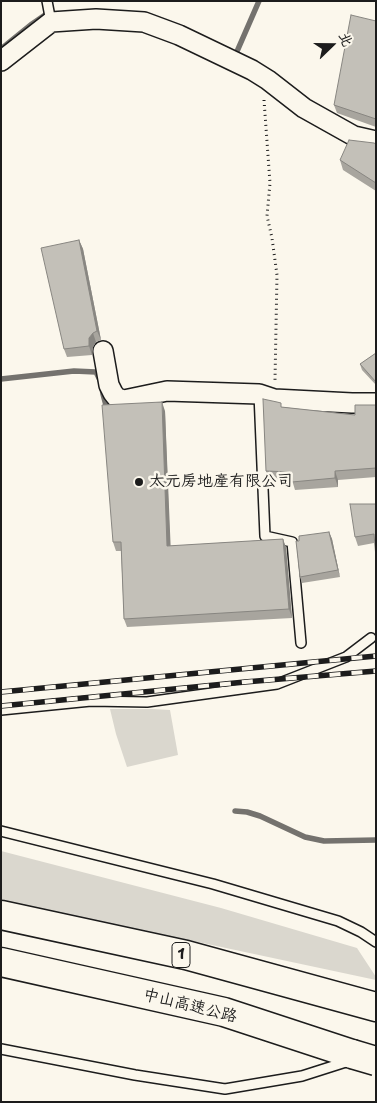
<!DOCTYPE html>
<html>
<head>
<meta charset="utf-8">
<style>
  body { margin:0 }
  #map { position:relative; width:377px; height:1103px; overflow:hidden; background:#fbf7ec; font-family:"Playpen Sans","LXGW WenKai TC",sans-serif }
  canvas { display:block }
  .frame { position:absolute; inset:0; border:2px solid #1c1c1c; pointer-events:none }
  .north { position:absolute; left:307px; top:20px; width:50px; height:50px; -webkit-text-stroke:4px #fbf7ec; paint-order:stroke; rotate:68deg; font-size:14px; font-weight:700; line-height:20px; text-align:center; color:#1c1c1c }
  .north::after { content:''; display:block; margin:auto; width:18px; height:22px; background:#1c1c1c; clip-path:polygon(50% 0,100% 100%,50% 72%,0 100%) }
</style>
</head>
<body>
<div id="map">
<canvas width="377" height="1103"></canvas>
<div class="frame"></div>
<div class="north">北</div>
</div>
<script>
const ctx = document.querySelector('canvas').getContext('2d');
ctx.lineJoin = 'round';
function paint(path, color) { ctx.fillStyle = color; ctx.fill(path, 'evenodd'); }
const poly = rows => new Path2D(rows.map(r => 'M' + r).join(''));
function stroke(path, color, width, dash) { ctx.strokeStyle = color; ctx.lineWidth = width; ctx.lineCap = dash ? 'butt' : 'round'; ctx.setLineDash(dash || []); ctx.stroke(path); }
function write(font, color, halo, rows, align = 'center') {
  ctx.font = font + ' "Playpen Sans","LXGW WenKai TC",sans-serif'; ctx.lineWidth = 5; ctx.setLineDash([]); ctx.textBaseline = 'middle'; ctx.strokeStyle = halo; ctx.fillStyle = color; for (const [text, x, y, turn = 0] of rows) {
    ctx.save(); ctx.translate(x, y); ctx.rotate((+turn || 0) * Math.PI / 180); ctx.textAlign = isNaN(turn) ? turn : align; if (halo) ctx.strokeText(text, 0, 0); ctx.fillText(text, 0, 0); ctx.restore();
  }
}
const green = poly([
  [110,709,152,709,170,710,178,755,127,767,116,734],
  [1,851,221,908,357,948,376,977,376,980,1,900]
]);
const stream = poly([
  [1,49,32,24,45,15,48,15],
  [235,56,259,1],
  [1,379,74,371,96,372,101,382,103,394,107,409],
  [235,811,247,812,260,816,305,837,324,841,376,840]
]);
const path = poly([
  [264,100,270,183,267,216,272,238,277,275,275,380]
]);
const lane = poly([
  [47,1,51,22],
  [259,394,265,536,292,542,301,643],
  [1,710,91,701,147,702,277,684,346,657,371,638],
  [1,831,213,884,338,921,361,932,376,942],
  [1,1049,135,1075,225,1089,302,1076,349,1061]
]);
const street = poly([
  [1,61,51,22,96,19,144,22,179,35,252,70,268,80,304,108,354,136,376,141],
  [103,351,109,385,113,393,117,398,124,400,167,391,259,394,274,399,352,403,376,403]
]);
const highway = poly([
  [1,915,186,955,376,1007],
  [1,962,224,1012,352,1054]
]);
const rail = poly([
  [1,692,376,656],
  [1,706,245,682,376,671]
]);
const highwayBridge = poly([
  [352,1054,376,1061]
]);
const wall = poly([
  [376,21,376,127,337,113,334,105],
  [376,144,376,191,343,170,340,160],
  [79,240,83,249,101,340,96,342,93,347,92,355,67,357,64,349],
  [376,353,376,385,362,370,360,364],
  [376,405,376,477,338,480,338,487,295,490,292,480,269,480,266,471,282,407,355,415],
  [165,411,170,546,283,539,286,548,292,618,127,627,124,619,121,551,116,551,113,542],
  [376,504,374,543,358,546,355,537],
  [329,532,332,539,340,577,302,583,300,577,299,541]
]);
const shadedWall = poly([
  [79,240,83,249,101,340,97,331],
  [93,333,96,342,93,347,92,355,89,346,89,338],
  [162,402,165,411,171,555,167,546],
  [335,471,338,480,338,487,335,478],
  [329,532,332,539,340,577,338,570],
  [283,539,286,548,292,618,289,609]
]);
const building = poly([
  [351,15,376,21,376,119,334,105,351,15],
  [349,140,374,143,376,144,376,183,340,160,349,140],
  [79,240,97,331,93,333,89,338,89,346,64,349,41,248,79,240],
  [376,353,376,382,360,364,376,353],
  [263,399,277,402,281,403,281,407,355,415,355,405,376,405,376,468,335,471,335,478,292,482,291,472,266,471,263,399],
  [162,402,167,546,283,539,289,609,124,619,121,542,113,542,102,405,162,402],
  [350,504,376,504,376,558,374,534,355,537,350,504],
  [329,532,338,570,300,577,296,541,299,541,299,536,329,532]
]);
const markers = [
  [139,482,5,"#1c1c1c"]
];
const shields = [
  [181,955,18]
];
const shieldNames = [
  ["1",181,955]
];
const poiNames = [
  ["太元房地產有限公司",149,482]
];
const streetNames = [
  ["中山高速公路",190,1006,14]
];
paint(green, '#dad7ce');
stroke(stream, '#74726e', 5.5);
stroke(lane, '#1c1c1c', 12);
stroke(street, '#1c1c1c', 22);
stroke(highway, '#1c1c1c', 31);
stroke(path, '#1c1c1c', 3, [1, 4]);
stroke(lane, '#fbf7ec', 9);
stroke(street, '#fbf7ec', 19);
stroke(highway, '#fbf7ec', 28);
stroke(rail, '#1c1c1c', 5.5);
stroke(rail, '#fbf7ec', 4, [11]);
stroke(highwayBridge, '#1c1c1c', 31, []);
stroke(highwayBridge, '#fbf7ec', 28);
paint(wall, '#a8a59e');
paint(shadedWall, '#888681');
paint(building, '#c3c0b8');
stroke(building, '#888681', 1);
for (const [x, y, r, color] of markers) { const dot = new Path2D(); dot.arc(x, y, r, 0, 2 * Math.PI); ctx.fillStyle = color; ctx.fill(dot); stroke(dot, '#fbf7ec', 2); }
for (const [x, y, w] of shields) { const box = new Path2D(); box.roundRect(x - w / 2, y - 12.5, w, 25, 4); ctx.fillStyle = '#fbf7ec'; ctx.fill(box); stroke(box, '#1c1c1c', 1); }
write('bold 15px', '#1c1c1c', null, shieldNames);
write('16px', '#1c1c1c', '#fbf7ec', poiNames, 'left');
write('16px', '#1c1c1c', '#fbf7ec', streetNames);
</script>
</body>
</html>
